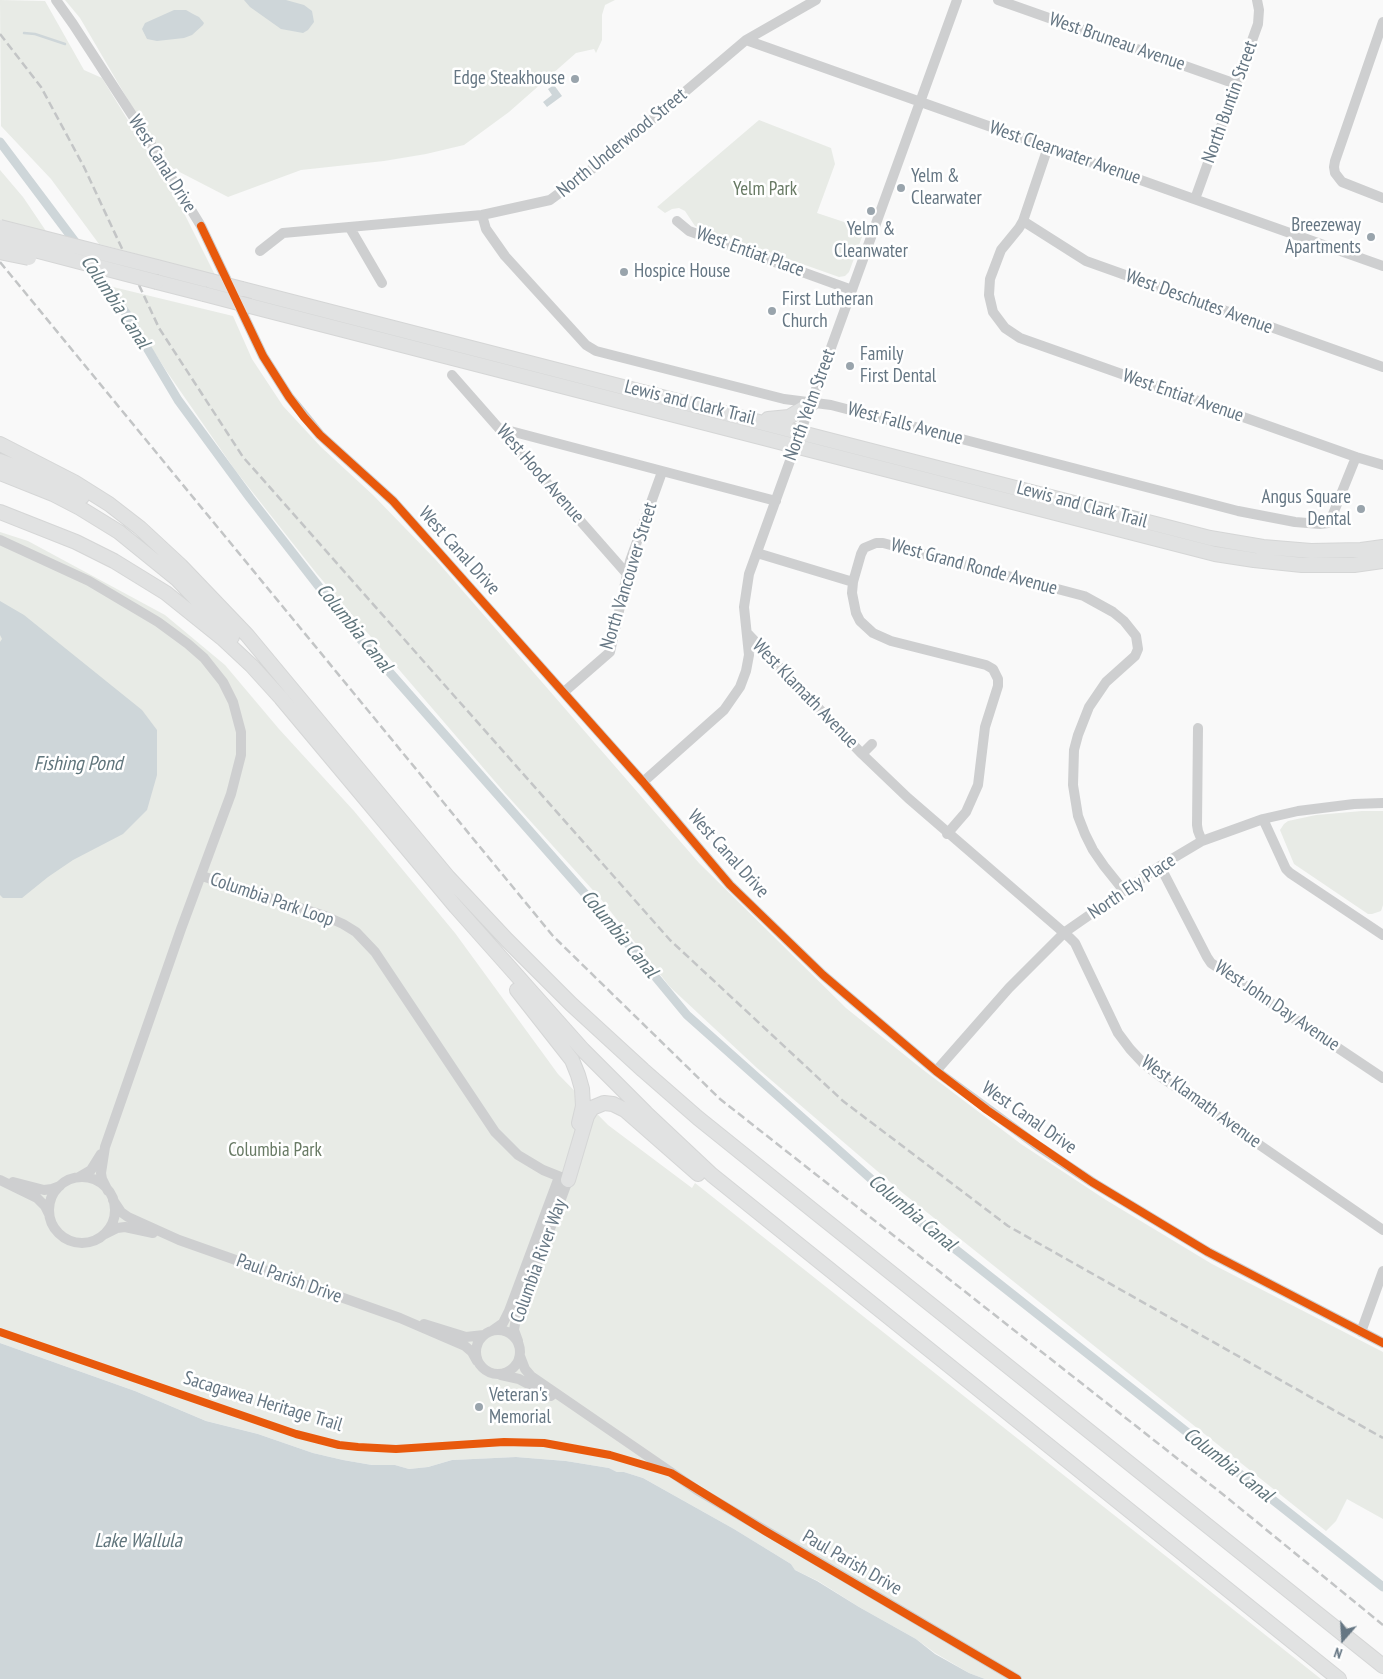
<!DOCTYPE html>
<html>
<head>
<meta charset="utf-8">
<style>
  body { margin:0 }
  #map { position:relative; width:1383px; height:1679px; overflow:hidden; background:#f9f9f9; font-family:"PT Sans Narrow",sans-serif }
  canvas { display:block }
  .north { position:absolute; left:1318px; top:1614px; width:50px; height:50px; -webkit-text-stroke:4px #fff; paint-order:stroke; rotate:199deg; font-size:14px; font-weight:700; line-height:20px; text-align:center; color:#657683 }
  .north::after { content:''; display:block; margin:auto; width:18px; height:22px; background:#657683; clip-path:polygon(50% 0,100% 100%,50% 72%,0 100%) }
</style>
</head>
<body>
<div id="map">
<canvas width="1383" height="1679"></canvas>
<div class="north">N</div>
</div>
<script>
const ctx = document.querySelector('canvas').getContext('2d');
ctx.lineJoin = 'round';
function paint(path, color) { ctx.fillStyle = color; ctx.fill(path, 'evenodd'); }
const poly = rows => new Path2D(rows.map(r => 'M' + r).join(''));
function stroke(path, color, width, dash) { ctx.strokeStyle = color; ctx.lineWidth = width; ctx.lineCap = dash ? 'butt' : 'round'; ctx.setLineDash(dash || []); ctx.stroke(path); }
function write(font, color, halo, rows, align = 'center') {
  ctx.font = font + ' "PT Sans Narrow",sans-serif'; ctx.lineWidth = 5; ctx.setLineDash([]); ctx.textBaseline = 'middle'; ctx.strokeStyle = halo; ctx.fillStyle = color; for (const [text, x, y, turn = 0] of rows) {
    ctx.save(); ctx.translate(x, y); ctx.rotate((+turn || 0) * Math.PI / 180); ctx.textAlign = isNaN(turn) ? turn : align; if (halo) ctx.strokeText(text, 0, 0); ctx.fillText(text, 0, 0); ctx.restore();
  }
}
const green = poly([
  [0,0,45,1,84,70,102,78,180,205,215,275,99,244,51,179,1,126],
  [65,0,615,0,605,5,602,15,602,40,596,53,594,49,576,53,509,112,464,145,426,154,384,161,301,170,228,197,166,165,80,18],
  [759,120,831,148,835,164,817,213,865,229,849,272,845,276,839,277,695,226,685,211,679,208,672,209,665,213,657,207],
  [0,170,23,197,46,231,0,220],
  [113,287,233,316,252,359,283,406,321,447,373,495,436,560,699,863,846,1008,922,1069,1021,1144,1106,1200,1212,1264,1383,1352,1383,1519,1347,1499,1336,1521,1326,1531,904,1194,757,1068,670,987,600,898,504,792,317,574,235,470,165,369],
  [0,532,28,541,165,615,225,665,279,729,354,811,455,933,558,1074,608,1125,692,1188,695,1183,1321,1679,985,1679,969,1673,935,1653,916,1639,859,1607,818,1581,795,1570,791,1564,734,1529,643,1478,624,1472,617,1472,609,1468,566,1461,516,1457,452,1460,428,1467,409,1469,395,1465,372,1465,343,1460,313,1453,258,1434,206,1421,135,1391,0,1343],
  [1362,811,1383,811,1383,905,1381,911,1372,914,1368,914,1294,864,1280,830,1284,824,1288,821,1316,815]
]);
const water = poly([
  [244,0,286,0,304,5,312,11,314,22,308,30,303,33,281,29,250,7],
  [174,10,186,10,193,14,199,17,204,23,203,25,192,35,184,38,157,41,147,39,142,29,145,23],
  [554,85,562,96,547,107,543,102,552,95,548,89],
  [0,601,24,615,142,710,157,730,157,775,147,810,123,834,73,860,48,877,22,898,3,898,0,895,0,642,2,639,0,635],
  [0,1343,135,1391,206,1421,258,1434,313,1453,343,1460,372,1465,395,1465,409,1469,428,1467,452,1460,516,1457,566,1461,609,1468,617,1472,624,1472,643,1478,734,1529,791,1564,795,1570,817,1581,859,1607,916,1639,935,1654,969,1673,985,1679,0,1679]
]);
const stream = poly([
  [24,33,35,34,65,44]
]);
const canal = poly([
  [0,142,79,247],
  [92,266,128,316,178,400,250,498,355,633,610,922,687,1015,907,1211,1383,1587]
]);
const minor = poly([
  [56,0,73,24,149,141,201,226,263,356,289,397,320,435,393,501,643,782,730,885,823,975,936,1071,1038,1146,1092,1182,1208,1252,1383,1343],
  [998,0,1236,84],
  [1383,22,1335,161,1334,167,1335,173,1342,182,1383,198],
  [746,40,1383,266],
  [1048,147,1023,221,1019,228,1001,250,990,279,989,295,993,312,1005,328,1020,338,1356,457,1383,465],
  [1195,199,1258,24,1259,10,1257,0],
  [482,215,486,229,505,256,586,345,596,351,784,399,831,405,1238,511,1295,522,1320,524,1328,523,1331,519,1356,457],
  [677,221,689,231,852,290],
  [1023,221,1086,261,1383,367],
  [350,228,382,283],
  [260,251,283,233,482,215,550,200,608,157,746,40,816,0],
  [452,375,627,574],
  [499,428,776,501],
  [0,540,89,581,158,622,188,644,204,658,223,682,233,702,241,732,241,755,231,794,181,929,105,1147,101,1173,102,1179,108,1191],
  [757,553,853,582,861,554,864,548,876,543,883,543,1084,596,1113,612,1124,621,1136,636,1138,649,1135,656,1106,682,1089,707,1078,735,1074,750,1073,785,1078,816,1085,834,1093,850,1104,866,1124,891],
  [853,582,852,593,856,613,860,621,873,633,891,641,986,665,993,669,998,679,998,686,985,727,978,785,966,812,947,834],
  [748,634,862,754,908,798,1070,938,1075,943,1118,1033,1130,1049,1144,1064,1161,1077,1383,1230],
  [564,692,610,652,630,561,662,472],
  [1198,728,1197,825,1198,831,1202,841],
  [862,754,872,744],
  [643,782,724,710,740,687,746,671,749,655,744,607,749,574,957,0],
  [1263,819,1286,869,1290,873,1383,935],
  [1160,866,1207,957,1211,963,1383,1078],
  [202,876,325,916,343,924,356,932,375,952,495,1132,518,1155,543,1170,568,1180,515,1324,514,1330,518,1341],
  [936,1071,1009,988,1065,932,1160,866,1202,841,1263,819,1298,811,1354,804,1383,803],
  [79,1177,91,1170,101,1154],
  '49 1210a33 33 0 1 1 66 0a33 33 0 1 1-66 0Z',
  [0,1180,37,1198,45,1206,49,1214],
  [13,1182,44,1190,52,1189,60,1186],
  [113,1200,121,1212,128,1217,179,1240,400,1318,465,1346,472,1352,477,1361],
  [105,1234,117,1228,125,1227,153,1233],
  [424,1324,466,1337,484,1335],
  '476 1352a22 22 0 1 1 44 0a22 22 0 1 1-44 0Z',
  [493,1330,503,1323,509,1311,559,1177],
  [1361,1332,1383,1271],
  [520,1356,525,1369,531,1376,697,1490,1017,1679],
  [501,1375,519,1379,551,1396]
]);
const highway = poly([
  [157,267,211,281],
  [157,282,204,294],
  [242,289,1210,538,1263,547,1311,551,1361,550,1383,547],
  [250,306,1215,554,1254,560,1302,565,1354,565,1383,561],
  [768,419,789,417,812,403],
  [0,444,74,482,109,504,140,528,181,566,247,635,448,877,507,940,571,1004,643,1070,698,1118,815,1212,1383,1666],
  [0,461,43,477,82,497],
  [0,473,53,494,80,508,119,532,177,579,232,637],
  [0,512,76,542,114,561,166,593,222,638,252,666,281,698,456,907,583,1050,646,1113,712,1175,1339,1679],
  [517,990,572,1060,578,1075,582,1089,583,1106,579,1123],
  [568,1180,587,1116,592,1108,604,1103,613,1104,625,1110,698,1174]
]);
const rail = poly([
  [0,34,41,87,84,167,159,328,243,457,670,940,843,1101,1008,1226,1383,1438],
  [0,262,553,936,720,1099,1225,1496,1383,1625]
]);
const highwayBridge = poly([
  [0,227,157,267],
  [0,241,157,282],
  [0,252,29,258],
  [211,281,242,289],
  [204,294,250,306]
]);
const cycleway = poly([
  [201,226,263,356,289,397,304,417,320,435,393,501,643,782,730,885,823,975,936,1071,987,1110,1092,1182,1208,1252,1383,1343],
  [0,1332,296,1434,339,1445,358,1447,396,1449,504,1442,544,1443,610,1455,671,1473,765,1531,1017,1679]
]);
const markers = [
  [575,79,5,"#99a4ac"],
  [901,188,5,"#99a4ac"],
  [871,211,5,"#99a4ac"],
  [1371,237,5,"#99a4ac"],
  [624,272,5,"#99a4ac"],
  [772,311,5,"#99a4ac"],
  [850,366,5,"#99a4ac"],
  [1361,509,5,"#99a4ac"],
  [479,1407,5,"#99a4ac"]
];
const streetNames = [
  ["West Bruneau Avenue",1117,42,19],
  ["North Buntin Street",1230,102,-70],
  ["North Underwood Street",622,143,-39],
  ["West Clearwater Avenue",1065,153,19],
  ["West Canal Drive",162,164,58],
  ["West Entiat Place",750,252,20],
  ["West Deschutes Avenue",1199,302,20],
  ["West Entiat Avenue",1183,396,19],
  ["Lewis and Clark Trail",690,403,14],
  ["North Yelm Street",810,405,-70],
  ["West Falls Avenue",905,424,15],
  ["West Hood Avenue",540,474,49],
  ["Lewis and Clark Trail",1082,505,15],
  ["West Canal Drive",459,551,48],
  ["West Grand Ronde Avenue",974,567,15],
  ["North Vancouver Street",629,576,-73],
  ["West Klamath Avenue",805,694,46],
  ["West Canal Drive",728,854,48],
  ["North Ely Place",1132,887,-34],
  ["Columbia Park Loop",272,900,19],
  ["West John Day Avenue",1277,1006,34],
  ["West Klamath Avenue",1201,1102,36],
  ["West Canal Drive",1029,1118,35],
  ["Columbia River Way",539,1261,-70],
  ["Paul Parish Drive",289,1279,20],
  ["Sacagawea Heritage Trail",263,1402,17],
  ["Paul Parish Drive",852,1563,30]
];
const poiNames = [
  ["Edge Steakhouse",565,79,"right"],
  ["Yelm &",911,177],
  ["Clearwater",911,199],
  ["Breezeway",1361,226,"right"],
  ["Apartments",1361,248,"right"],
  ["Yelm &",871,230,"center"],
  ["Cleanwater",871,252,"center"],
  ["Hospice House",634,272],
  ["First Lutheran",782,300],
  ["Church",782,322],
  ["Family",860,355],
  ["First Dental",860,377],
  ["Angus Square",1351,498,"right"],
  ["Dental",1351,520,"right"],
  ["Veteran's",489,1396],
  ["Memorial",489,1418]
];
const parkNames = [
  ["Yelm Park",765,190],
  ["Columbia Park",275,1151]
];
const waterNames = [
  ["Columbia Canal",115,302,56],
  ["Columbia Canal",354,628,51],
  ["Fishing Pond",78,764],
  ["Columbia Canal",619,934,50],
  ["Columbia Canal",912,1213,40],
  ["Columbia Canal",1228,1465,38],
  ["Lake Wallula",138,1541]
];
paint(green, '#e8ebe6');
paint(water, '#ced6d9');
stroke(stream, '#ced6d9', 2.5);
stroke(canal, '#ced6d9', 9);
stroke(highway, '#d5d6d6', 16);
stroke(minor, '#cecfd0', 10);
stroke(highway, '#e1e2e2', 14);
stroke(rail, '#c3c5c6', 2.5, [8, 4]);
stroke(highwayBridge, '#d5d6d6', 16, []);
stroke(highwayBridge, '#e1e2e2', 14);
stroke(cycleway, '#e8590c', 8);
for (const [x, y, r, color] of markers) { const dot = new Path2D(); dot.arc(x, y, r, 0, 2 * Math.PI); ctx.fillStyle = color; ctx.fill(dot); stroke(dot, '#fff', 2); }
write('19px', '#657683', '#fff', streetNames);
write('19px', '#657683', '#fff', poiNames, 'left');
write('19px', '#687a64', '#fff', parkNames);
write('italic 20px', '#60757c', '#fff', waterNames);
</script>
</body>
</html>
